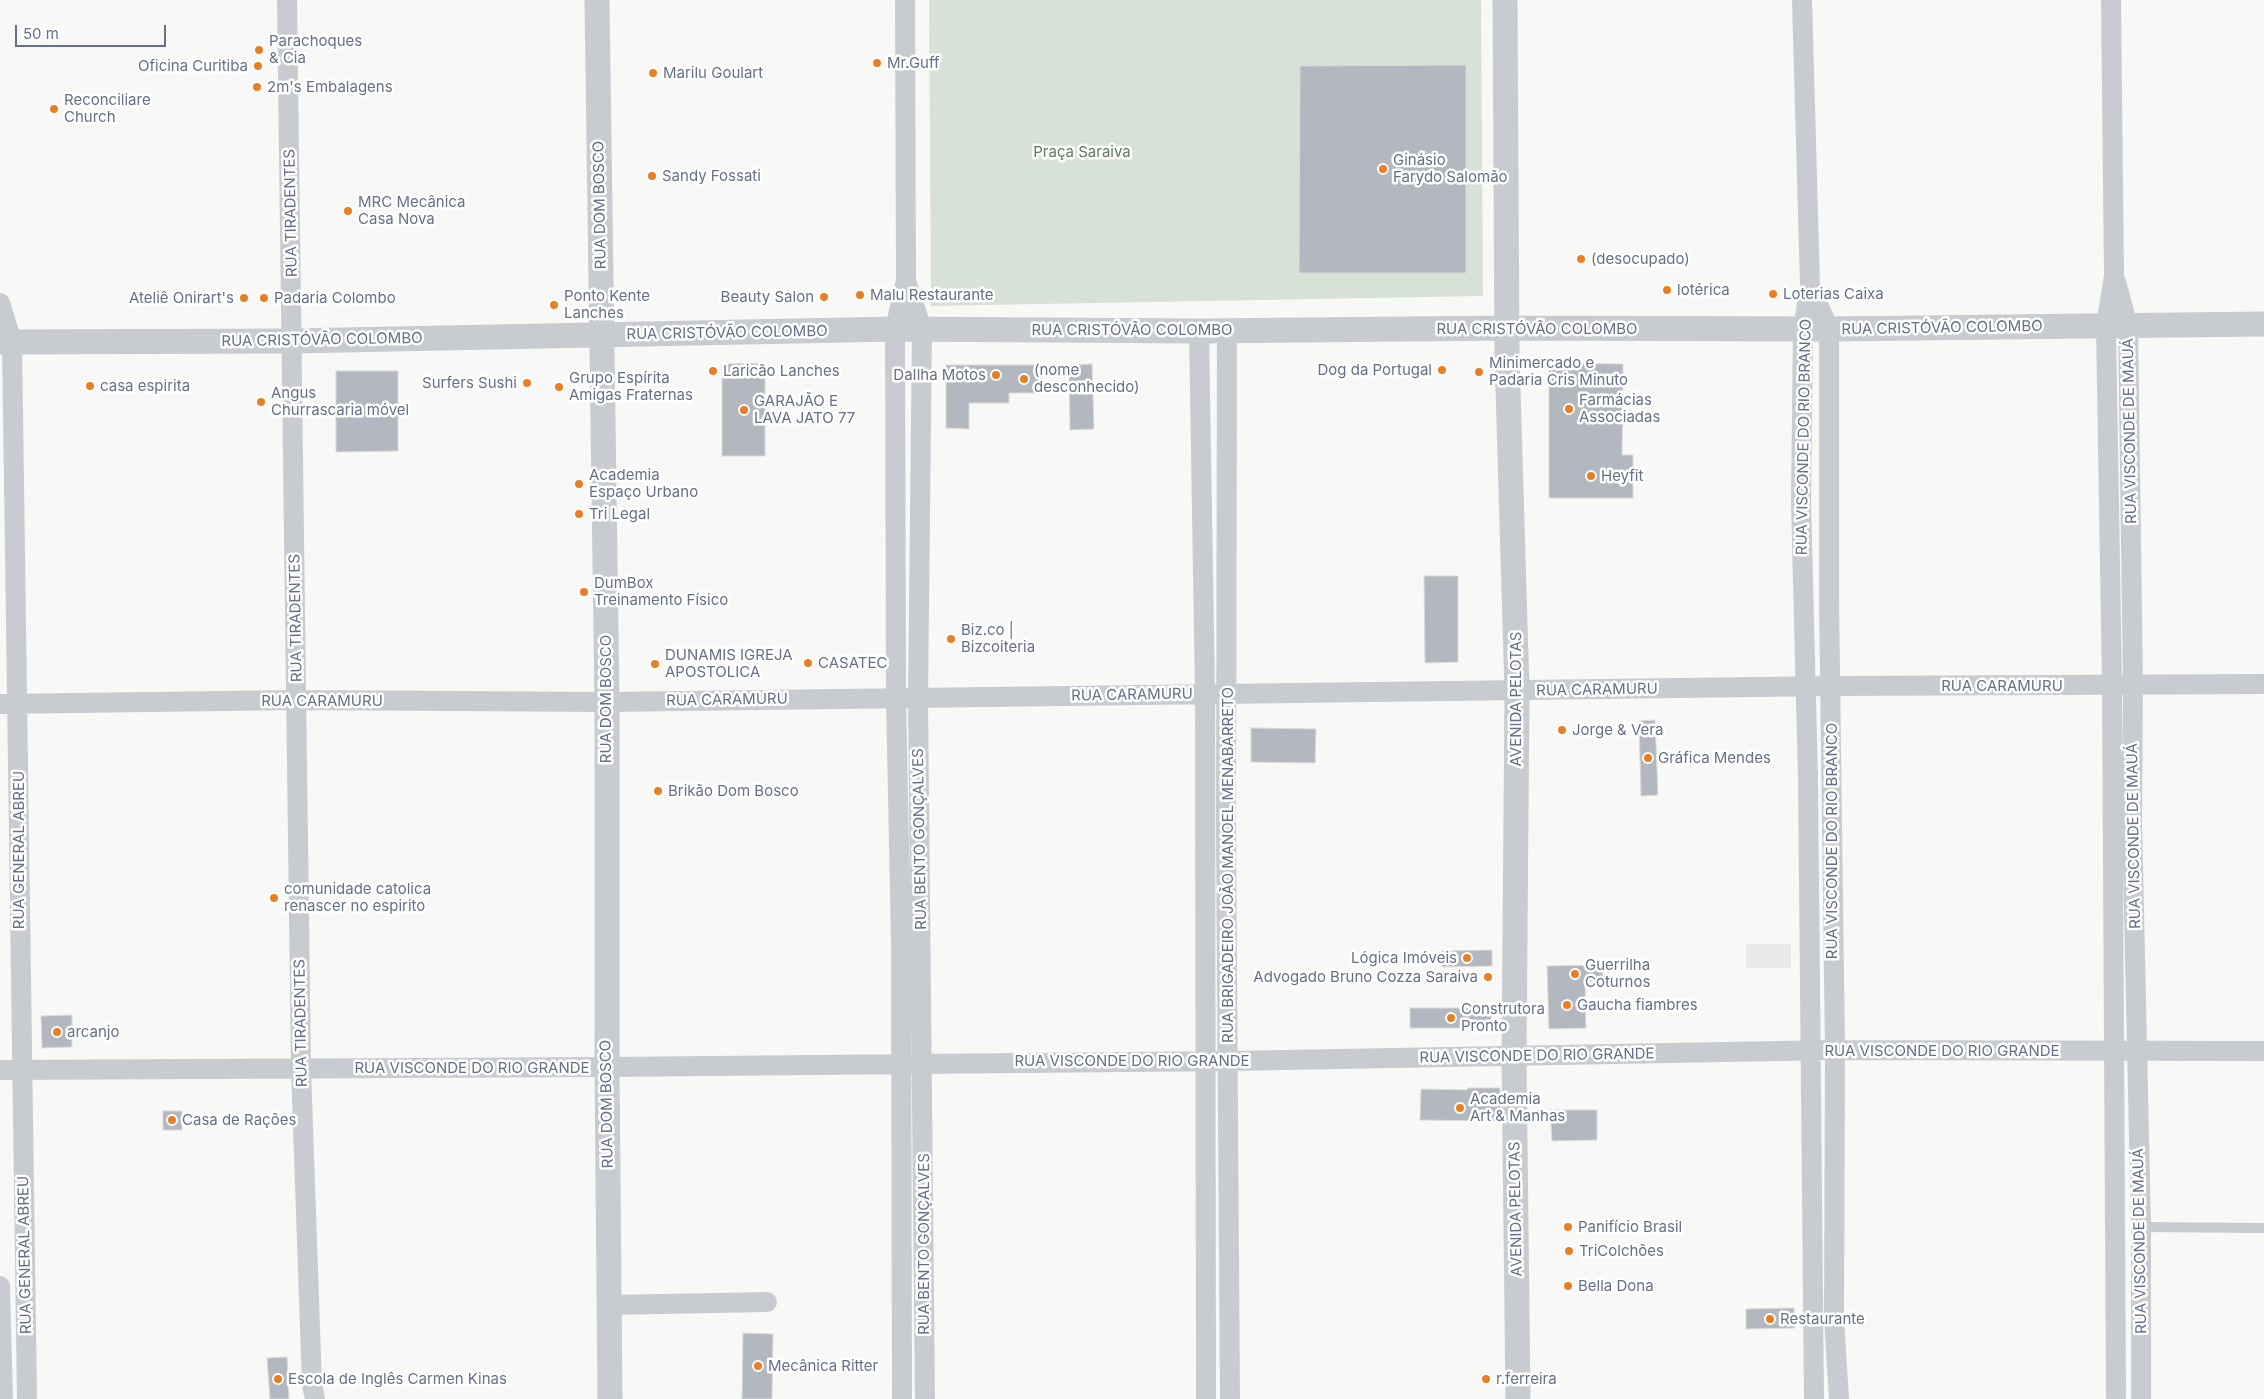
<!DOCTYPE html>
<html>
<head>
<meta charset="utf-8">
<style>
  body { margin:0 }
  #map { position:relative; width:2264px; height:1399px; overflow:hidden; background:#f8f9f6; font-family:Inter,sans-serif }
  canvas { display:block }
  .scale { position:absolute; left:15px; top:25px; width:151px; height:22px; box-sizing:border-box; border:2px solid #667188; border-top:0; padding-left:6px; font-size:15px; line-height:18px; white-space:nowrap; color:#667188; -webkit-text-stroke:4px #fff; paint-order:stroke }
</style>
</head>
<body>
<div id="map">
<canvas width="2264" height="1399"></canvas>
<div class="scale">50 m</div>
</div>
<script>
const ctx = document.querySelector('canvas').getContext('2d');
ctx.lineJoin = 'round';
function paint(path, color) { ctx.fillStyle = color; ctx.fill(path, 'evenodd'); }
const poly = rows => new Path2D(rows.map(r => 'M' + r).join(''));
function stroke(path, color, width, dash) { ctx.strokeStyle = color; ctx.lineWidth = width; ctx.lineCap = dash ? 'butt' : 'round'; ctx.setLineDash(dash || []); ctx.stroke(path); }
function write(font, color, halo, rows, align = 'center') {
  ctx.font = font + ' Inter,sans-serif'; ctx.lineWidth = 5; ctx.setLineDash([]); ctx.textBaseline = 'middle'; ctx.strokeStyle = halo; ctx.fillStyle = color; for (const [text, x, y, turn = 0] of rows) {
    ctx.save(); ctx.translate(x, y); ctx.rotate((+turn || 0) * Math.PI / 180); ctx.textAlign = isNaN(turn) ? turn : align; if (halo) ctx.strokeText(text, 0, 0); ctx.fillText(text, 0, 0); ctx.restore();
  }
}
const built = poly([
  [1746,944,1791,944,1791,968,1746,968]
]);
const green = poly([
  [929,0,1481,0,1483,296,931,306]
]);
const building = poly([
  [1466,65,1466,273,1299,273,1300,66,1466,65],
  [765,363,765,456,722,456,722,364,765,363],
  [1549,363,1623,364,1622,455,1633,455,1633,498,1549,498,1549,363],
  [1092,364,1094,429,1070,430,1069,365,1092,364],
  [946,365,1039,365,1039,393,1009,393,1009,403,969,403,969,429,946,428,946,365],
  [336,371,398,371,398,451,336,452,336,371],
  [1424,576,1458,576,1458,662,1425,663,1424,576],
  [1655,720,1658,795,1641,796,1639,721,1655,720],
  [1251,728,1316,729,1315,763,1251,762,1251,728],
  [1492,950,1492,966,1442,967,1442,951,1492,950],
  [1602,965,1603,981,1585,982,1586,1028,1549,1029,1547,966,1602,965],
  [1410,1008,1491,1008,1491,1028,1410,1028,1410,1008],
  [72,1015,72,1047,42,1048,41,1016,72,1015],
  [1468,1088,1500,1088,1500,1121,1420,1120,1421,1089,1467,1090,1468,1088],
  [1550,1110,1597,1110,1597,1140,1552,1141,1550,1110],
  [163,1111,182,1111,182,1130,163,1130,163,1111],
  [1794,1308,1795,1328,1746,1329,1746,1309,1794,1308],
  [743,1333,773,1334,772,1399,742,1399,743,1333],
  [287,1357,289,1399,270,1399,267,1358,287,1357]
]);
const service = poly([
  [2141,1227,2264,1228]
]);
const minor = poly([
  [287,0,301,1069,312,1385,315,1399],
  [1802,0,1810,286,1803,329,1801,502,1808,779,1814,1399],
  [2111,0,2114,276,2106,326,2112,685,2116,1399],
  [906,281,922,329,918,698,925,1399],
  [2116,282,2128,326,2133,685,2132,820,2141,1227,2141,1399],
  [1810,286,1829,329,1829,598,1835,1050,1834,1319,1839,1399],
  [0,303,12,342,27,1399],
  [1199,331,1205,693,1206,1399],
  [1227,331,1226,832,1230,1399],
  [0,704,298,700,607,702,1831,686,2264,684],
  [0,1070,607,1067,1228,1061,1835,1050,2264,1051],
  [0,1286,3,1399],
  [609,1305,767,1302],
  [902,1399,901,941,896,698,895,329,906,281,905,0]
]);
const tertiary = poly([
  [597,0,607,702,607,1067,610,1399],
  [1505,0,1507,355,1517,691,1514,1056,1518,1399],
  [0,342,293,341,895,329,1199,331,1507,328,1829,329,2264,324]
]);
const markers = [
  [259,50,5,"#e97f25"],
  [877,63,5,"#e97f25"],
  [258,66,5,"#e97f25"],
  [653,73,5,"#e97f25"],
  [257,87,5,"#e97f25"],
  [54,109,5,"#e97f25"],
  [1383,169,5,"#e97f25"],
  [652,176,5,"#e97f25"],
  [348,211,5,"#e97f25"],
  [1581,259,5,"#e97f25"],
  [1667,290,5,"#e97f25"],
  [1773,294,5,"#e97f25"],
  [860,295,5,"#e97f25"],
  [824,297,5,"#e97f25"],
  [244,298,5,"#e97f25"],
  [264,298,5,"#e97f25"],
  [554,305,5,"#e97f25"],
  [1442,370,5,"#e97f25"],
  [713,371,5,"#e97f25"],
  [1479,372,5,"#e97f25"],
  [996,375,5,"#e97f25"],
  [1024,379,5,"#e97f25"],
  [527,383,5,"#e97f25"],
  [90,386,5,"#e97f25"],
  [559,387,5,"#e97f25"],
  [261,402,5,"#e97f25"],
  [1569,409,5,"#e97f25"],
  [744,410,5,"#e97f25"],
  [1591,476,5,"#e97f25"],
  [579,484,5,"#e97f25"],
  [579,514,5,"#e97f25"],
  [584,592,5,"#e97f25"],
  [951,639,5,"#e97f25"],
  [808,663,5,"#e97f25"],
  [655,664,5,"#e97f25"],
  [1562,730,5,"#e97f25"],
  [1648,758,5,"#e97f25"],
  [658,791,5,"#e97f25"],
  [274,898,5,"#e97f25"],
  [1467,958,5,"#e97f25"],
  [1575,974,5,"#e97f25"],
  [1488,977,5,"#e97f25"],
  [1567,1005,5,"#e97f25"],
  [1451,1018,5,"#e97f25"],
  [57,1032,5,"#e97f25"],
  [1460,1108,5,"#e97f25"],
  [172,1120,5,"#e97f25"],
  [1568,1227,5,"#e97f25"],
  [1569,1251,5,"#e97f25"],
  [1568,1286,5,"#e97f25"],
  [1770,1319,5,"#e97f25"],
  [758,1366,5,"#e97f25"],
  [278,1379,5,"#e97f25"],
  [1486,1379,5,"#e97f25"]
];
const poiNames = [
  ["Parachoques",269,41],
  ["& Cia",269,58],
  ["Mr.Guff",887,63],
  ["Oficina Curitiba",248,66,"right"],
  ["Marilu Goulart",663,73],
  ["2m's Embalagens",267,87],
  ["Reconciliare",64,100],
  ["Church",64,117],
  ["Ginásio",1393,160],
  ["Farydo Salomão",1393,177],
  ["Sandy Fossati",662,176],
  ["MRC Mecânica",358,202],
  ["Casa Nova",358,219],
  ["(desocupado)",1591,259],
  ["lotérica",1677,290],
  ["Loterias Caixa",1783,294],
  ["Malu Restaurante",870,295],
  ["Ponto Kente",564,296],
  ["Lanches",564,313],
  ["Beauty Salon",814,297,"right"],
  ["Ateliê Onirart's",234,298,"right"],
  ["Padaria Colombo",274,298],
  ["Minimercado e",1489,363],
  ["Padaria Cris Minuto",1489,380],
  ["(nome",1034,370],
  ["desconhecido)",1034,387],
  ["Dog da Portugal",1432,370,"right"],
  ["Laricão Lanches",723,371],
  ["DaIlha Motos",986,375,"right"],
  ["Grupo Espírita",569,378],
  ["Amigas Fraternas",569,395],
  ["Surfers Sushi",517,383,"right"],
  ["casa espirita",100,386],
  ["Angus",271,393],
  ["Churrascaria móvel",271,410],
  ["Farmácias",1579,400],
  ["Associadas",1579,417],
  ["GARAJÃO E",754,401],
  ["LAVA JATO 77",754,418],
  ["Academia",589,475],
  ["Espaço Urbano",589,492],
  ["Heyfit",1601,476],
  ["Tri Legal",589,514],
  ["DumBox",594,583],
  ["Treinamento Físico",594,600],
  ["Biz.co |",961,630],
  ["Bizcoiteria",961,647],
  ["DUNAMIS IGREJA",665,655],
  ["APOSTOLICA",665,672],
  ["CASATEC",818,663],
  ["Jorge & Vera",1572,730],
  ["Gráfica Mendes",1658,758],
  ["Brikão Dom Bosco",668,791],
  ["comunidade catolica",284,889],
  ["renascer no espirito",284,906],
  ["Lógica Imóveis",1457,958,"right"],
  ["Guerrilha",1585,965],
  ["Coturnos",1585,982],
  ["Advogado Bruno Cozza Saraiva",1478,977,"right"],
  ["Gaucha fiambres",1577,1005],
  ["Construtora",1461,1009],
  ["Pronto",1461,1026],
  ["arcanjo",67,1032],
  ["Academia",1470,1099],
  ["Art & Manhas",1470,1116],
  ["Casa de Rações",182,1120],
  ["Panifício Brasil",1578,1227],
  ["TriColchões",1579,1251],
  ["Bella Dona",1578,1286],
  ["Restaurante",1780,1319],
  ["Mecânica Ritter",768,1366],
  ["Escola de Inglês Carmen Kinas",288,1379],
  ["r.ferreira",1496,1379]
];
const parkNames = [
  ["Praça Saraiva",1082,152]
];
const streetNames = [
  ["RUA DOM BOSCO",600,205,-91],
  ["RUA TIRADENTES",291,213,-91],
  ["RUA CRISTÓVÃO COLOMBO",1942,328,-1],
  ["RUA CRISTÓVÃO COLOMBO",1537,329],
  ["RUA CRISTÓVÃO COLOMBO",1132,330],
  ["RUA CRISTÓVÃO COLOMBO",727,333,-1],
  ["RUA CRISTÓVÃO COLOMBO",322,340,-1],
  ["RUA VISCONDE DE MAUÁ",2130,431,-91],
  ["RUA VISCONDE DO RIO BRANCO",1804,437,-89],
  ["RUA TIRADENTES",296,618,-91],
  ["RUA CARAMURU",2002,686],
  ["RUA CARAMURU",1597,690,-1],
  ["RUA CARAMURU",1132,695,-1],
  ["RUA DOM BOSCO",606,699,-90],
  ["AVENIDA PELOTAS",1516,699,-90],
  ["RUA CARAMURU",727,700,-1],
  ["RUA CARAMURU",322,701],
  ["RUA VISCONDE DE MAUÁ",2134,836,-91],
  ["RUA BENTO GONÇALVES",920,839,-91],
  ["RUA VISCONDE DO RIO BRANCO",1832,841,-90],
  ["RUA GENERAL ABREU",19,850,-90],
  ["RUA BRIGADEIRO JOÃO MANOEL MENABARRETO",1228,865,-90],
  ["RUA TIRADENTES",301,1023,-91],
  ["RUA VISCONDE DO RIO GRANDE",1942,1051],
  ["RUA VISCONDE DO RIO GRANDE",1537,1056,-1],
  ["RUA VISCONDE DO RIO GRANDE",1132,1061],
  ["RUA VISCONDE DO RIO GRANDE",472,1068],
  ["RUA DOM BOSCO",607,1104,-91],
  ["AVENIDA PELOTAS",1516,1209,-91],
  ["RUA VISCONDE DE MAUÁ",2140,1241,-91],
  ["RUA BENTO GONÇALVES",924,1244,-90],
  ["RUA GENERAL ABREU",25,1255,-91]
];
paint(built, '#e9e9e9');
paint(green, '#d8e1d7');
paint(building, '#b3b7c0');
stroke(building, '#dadad8', 1);
stroke(service, '#c8cbcf', 10);
stroke(minor, '#c8cbcf', 20);
stroke(tertiary, '#c8cbcf', 25);
for (const [x, y, r, color] of markers) { const dot = new Path2D(); dot.arc(x, y, r, 0, 2 * Math.PI); ctx.fillStyle = color; ctx.fill(dot); stroke(dot, '#fff', 2); }
write('15px', '#667188', '#fff', poiNames, 'left');
write('15px', '#627a62', '#fff', parkNames);
write('15px', '#667188', '#fff', streetNames);
</script>
</body>
</html>
